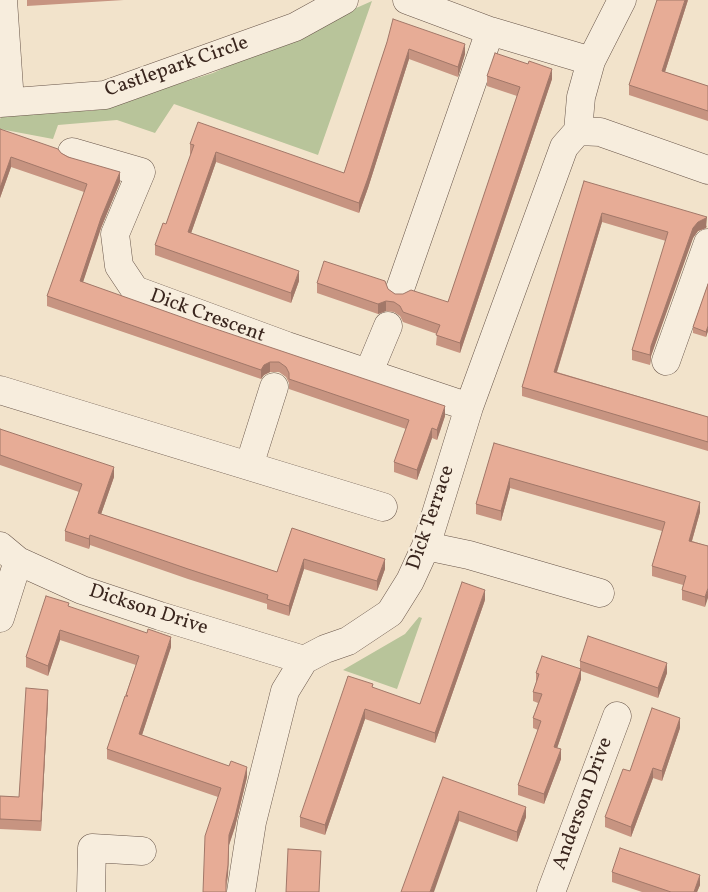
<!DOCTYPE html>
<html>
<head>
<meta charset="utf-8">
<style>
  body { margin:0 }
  canvas { display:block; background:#f2e3cb }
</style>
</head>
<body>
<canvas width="708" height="892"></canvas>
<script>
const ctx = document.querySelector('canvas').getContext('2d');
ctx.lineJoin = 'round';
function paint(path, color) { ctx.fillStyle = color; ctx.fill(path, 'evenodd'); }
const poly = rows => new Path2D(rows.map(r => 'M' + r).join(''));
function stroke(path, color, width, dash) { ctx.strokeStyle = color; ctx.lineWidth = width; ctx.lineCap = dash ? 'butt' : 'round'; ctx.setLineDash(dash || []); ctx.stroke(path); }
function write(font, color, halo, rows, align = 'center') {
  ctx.font = font + ' Vollkorn,serif'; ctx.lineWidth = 4.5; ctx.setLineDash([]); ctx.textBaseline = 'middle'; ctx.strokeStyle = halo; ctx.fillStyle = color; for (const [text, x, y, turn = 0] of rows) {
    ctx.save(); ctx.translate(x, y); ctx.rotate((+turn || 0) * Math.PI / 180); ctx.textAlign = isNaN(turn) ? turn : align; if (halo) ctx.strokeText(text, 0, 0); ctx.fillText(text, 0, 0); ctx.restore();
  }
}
const green = poly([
  [372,1,318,155,174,104,155,133,117,120,58,125,53,139,0,129,0,119,7,110,92,111,213,73,264,49],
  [419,617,422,618,397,689,343,670,405,634]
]);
const minor = poly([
  [3,0,10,102],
  [407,0,490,31,591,61],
  [0,103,105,95,295,27,344,0],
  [578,131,581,97,591,61,622,0],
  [578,131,600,132,708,170],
  [72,152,141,172,115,234,119,266,135,290,287,346,469,407],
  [400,289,490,31],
  [666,361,708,243],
  [368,374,388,326],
  [0,390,383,507],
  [249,466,274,387],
  [0,546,18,561,82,590,160,616,304,660],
  [426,546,469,555,600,593],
  [0,618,18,561],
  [91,892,92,848,142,851],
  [241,892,252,822,285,691,304,660,325,649,348,641,390,613,410,581,426,546,469,407,564,147,578,131],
  [551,892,617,716]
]);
const wall = poly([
  [27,0,124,0,27,6],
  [688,0,665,72,708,86,708,121,629,95,629,85],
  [387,42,465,54,458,77,409,59,368,188,359,213,216,162,191,233,299,281,291,303,155,255,155,245,166,224,191,154,190,154,190,144,344,173],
  [487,76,552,79,460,353,436,345,437,334,403,322,400,316,394,312,386,311,378,314,317,293,317,283,388,289,395,294,448,302,517,96,487,86],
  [0,129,61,153,120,182,101,228,83,282,445,416,437,440,432,438,417,480,394,472,394,462,406,429,289,389,289,383,286,377,279,372,270,372,264,375,261,379,47,306,47,296,84,192,11,167,0,198],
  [584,181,707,226,706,228,698,231,693,238,663,322,651,356,650,365,632,360,632,350,666,241,602,222,557,372,708,417,708,451,522,396,522,387],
  [708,284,708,331,706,337,693,333,693,327],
  [0,429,114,477,101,514,277,572,292,528,385,569,377,591,304,569,289,616,267,609,267,604,188,579,90,545,89,549,65,541,65,531,79,492,0,465],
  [494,443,700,512,692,541,708,546,705,607,682,600,682,590,683,585,652,576,652,566,662,531,510,488,501,521,476,514,476,504],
  [485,600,435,743,365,719,325,835,300,827,300,817,373,688,420,704],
  [69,607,171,647,142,735,247,777,235,827,229,845,228,875,226,885,218,797,107,759,107,749,136,665,60,640,48,676,26,667,26,657],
  [580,661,667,673,658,698,581,671,581,679,557,748,561,759,544,804,518,795,518,785,538,730,533,728,533,718,538,703,533,701,533,692,536,683,536,673,580,668],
  [48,700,41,831,0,829,0,796,19,797],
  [680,728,662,781,653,778,631,837,605,827,605,817,630,771],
  [443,777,526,817,517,842,459,821],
  [612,872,700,885,697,892,642,892,612,882]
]);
const shadedWall = poly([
  [685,0,688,0,662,81,662,71],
  [465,44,465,54,458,77,458,67],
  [409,49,409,59,368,188,359,213,359,203],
  [552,69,552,79,460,353,460,343],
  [216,152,216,162,188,242,188,232],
  [11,157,11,167,0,198,0,188],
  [120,172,120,182,101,228,80,291,80,281,101,218],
  [602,213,602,222,554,381,554,372],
  [707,217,706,228,698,231,693,238,663,322,651,356,650,365,650,355,651,346,693,228,698,222],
  [299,271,299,281,291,303,291,293],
  [386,301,386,311,378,314,378,304],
  [708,326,708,331,706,337,706,332],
  [270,362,270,372,264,375,261,379,261,370,264,365],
  [445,406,445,416,437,440,437,430],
  [432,428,432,438,417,480,417,470],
  [114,467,114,477,98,523,98,513],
  [510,478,510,488,501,521,501,511],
  [700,502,700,512,689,551,689,541],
  [90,535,90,545,89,549,89,539],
  [304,559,304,569,289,616,289,606],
  [385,559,385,569,377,591,377,581],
  [708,588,708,598,705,607,705,597],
  [485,590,485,600,435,743,435,733],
  [60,630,60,640,48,676,48,666],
  [171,637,171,647,139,744,139,734],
  [667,663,667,673,658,698,658,688],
  [581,669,581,679,554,757,554,747],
  [48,690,48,700,41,831,41,821],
  [365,709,365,719,325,835,325,825],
  [680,718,680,728,662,781,662,771],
  [561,749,561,759,544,804,544,794],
  [247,767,247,777,235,827,229,845,228,875,226,890,229,835],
  [653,768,653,778,631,837,631,827],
  [526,807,526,817,517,842,517,832],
  [459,811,459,821,434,892,430,892],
  [700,875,700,885,697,892,694,892]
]);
const building = poly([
  [657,0,685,0,662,71,708,86,708,111,629,85,657,0],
  [393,19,465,44,458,67,409,49,368,178,359,203,216,152,188,232,299,271,291,293,155,245,163,223,166,224,194,145,190,144,198,122,344,173,387,42,393,19],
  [495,53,528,64,529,61,552,69,460,343,436,335,440,325,403,312,400,306,394,302,386,301,378,304,317,283,324,261,385,281,388,289,395,294,403,294,411,290,448,302,520,87,487,76,495,53],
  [0,129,58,149,61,153,68,157,120,172,101,218,80,281,201,324,445,406,437,430,432,428,417,470,394,462,409,420,289,379,289,373,286,367,279,362,270,362,264,365,261,370,47,296,87,184,11,157,0,188,0,129],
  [584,181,707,217,706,218,698,222,693,228,663,313,651,346,650,355,632,350,668,232,602,213,554,372,708,417,708,442,522,387,584,181],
  [708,284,708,326,706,332,693,327,708,284],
  [0,429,114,467,98,513,277,572,292,528,385,559,377,581,304,559,289,606,267,599,268,595,188,569,90,535,89,539,65,531,82,484,0,455,0,429],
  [494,443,700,502,689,541,708,546,708,588,705,597,682,590,686,576,652,566,665,522,510,478,501,511,476,504,494,443],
  [462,582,485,590,435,733,365,709,325,825,300,817,348,676,373,684,372,687,420,704,462,582],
  [46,596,69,603,68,606,147,633,148,629,171,637,139,734,229,766,231,761,247,767,235,817,229,835,228,865,226,880,226,892,203,892,205,836,221,788,107,749,125,696,128,696,126,695,139,656,60,630,48,666,26,657,46,596],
  [588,636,667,663,658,688,580,661,588,636],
  [542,656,581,669,554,747,561,749,544,794,518,785,541,721,533,718,542,694,533,692,539,674,536,673,542,656],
  [26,688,48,690,41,821,0,819,0,796,19,797,26,688],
  [652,708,680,718,662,771,653,768,631,827,605,817,623,769,630,771,652,708],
  [443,777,526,807,517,832,459,811,430,892,401,892,443,777],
  [620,848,700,875,694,892,671,892,612,872,620,848],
  [288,849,321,851,319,892,286,892,288,849]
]);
const streetNames = [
  ["Castlepark Circle",177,68,-19],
  ["Dick Crescent",207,317,20],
  ["Dick Terrace",432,518,-71],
  ["Dickson Drive",148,611,18],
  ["Anderson Drive",584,804,-70]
];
paint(green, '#b8c49a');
stroke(minor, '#685549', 29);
stroke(minor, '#f7eddd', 28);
paint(wall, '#c79481');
paint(shadedWall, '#a27869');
paint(building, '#e7ac96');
stroke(building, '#a27869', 1);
write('20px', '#3a261e', '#f7eddd', streetNames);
</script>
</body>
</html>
